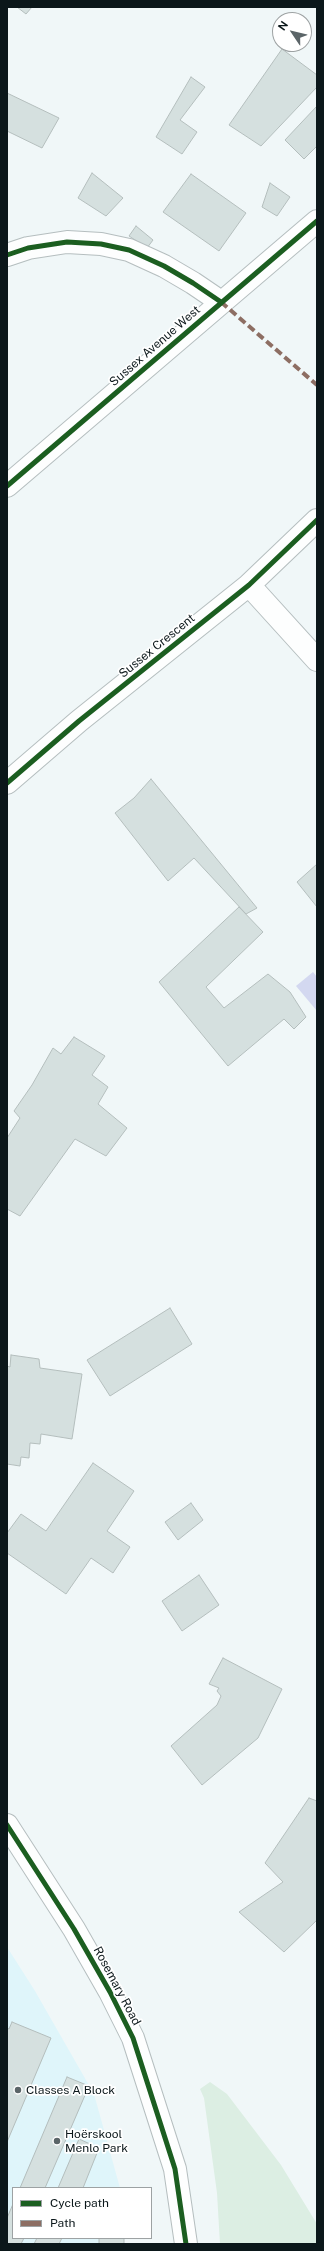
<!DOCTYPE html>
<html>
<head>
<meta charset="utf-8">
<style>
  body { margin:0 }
  #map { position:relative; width:324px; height:2251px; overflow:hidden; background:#f0f7f8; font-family:"Public Sans",sans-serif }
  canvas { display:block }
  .frame { position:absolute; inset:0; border:8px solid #0b171a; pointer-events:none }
  .legend { position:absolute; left:12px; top:2187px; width:140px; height:52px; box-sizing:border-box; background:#fff; border:1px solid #9da2a3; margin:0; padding:5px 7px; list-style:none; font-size:12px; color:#0b171a }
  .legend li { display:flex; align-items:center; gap:8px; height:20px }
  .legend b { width:20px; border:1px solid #9da2a3 }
  .north { position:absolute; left:272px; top:12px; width:40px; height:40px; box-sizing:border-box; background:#fff; border:1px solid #9da2a3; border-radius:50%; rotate:305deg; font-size:11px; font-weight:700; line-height:16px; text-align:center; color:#0b171a }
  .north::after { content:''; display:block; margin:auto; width:14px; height:18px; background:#5b6568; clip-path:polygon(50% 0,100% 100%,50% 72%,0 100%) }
</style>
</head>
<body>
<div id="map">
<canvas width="324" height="2251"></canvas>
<div class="frame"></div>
<ul class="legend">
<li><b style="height:5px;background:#1b5e20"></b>Cycle path</li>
<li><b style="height:5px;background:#8d6e63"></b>Path</li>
</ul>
<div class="north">N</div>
</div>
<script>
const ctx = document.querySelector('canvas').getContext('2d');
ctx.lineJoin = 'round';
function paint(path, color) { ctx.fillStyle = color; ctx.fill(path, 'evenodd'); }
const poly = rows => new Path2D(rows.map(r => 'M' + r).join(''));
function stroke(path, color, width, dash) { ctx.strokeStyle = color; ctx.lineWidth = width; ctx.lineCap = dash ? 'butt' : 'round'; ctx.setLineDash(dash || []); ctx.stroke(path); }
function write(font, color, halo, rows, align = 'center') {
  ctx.font = font + ' "Public Sans",sans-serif'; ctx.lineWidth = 3.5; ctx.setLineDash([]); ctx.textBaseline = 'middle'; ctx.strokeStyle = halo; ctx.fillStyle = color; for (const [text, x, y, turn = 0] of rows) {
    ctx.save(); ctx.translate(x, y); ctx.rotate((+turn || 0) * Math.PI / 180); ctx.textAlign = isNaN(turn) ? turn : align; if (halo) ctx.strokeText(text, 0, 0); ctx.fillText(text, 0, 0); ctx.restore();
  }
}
const built = poly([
  [7,1947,35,1991,94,2094,120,2188,13,2188,13,2238,122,2238,121,2244,7,2244]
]);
const green = poly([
  [210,2082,227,2094,281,2165,317,2224,317,2244,220,2244,217,2193,204,2098,200,2089]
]);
const water = poly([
  [313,972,317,977,317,1011,296,986]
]);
const building = poly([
  [17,7,32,7,26,14,17,7],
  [282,49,317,75,317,87,261,146,229,125,282,49],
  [191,77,205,87,180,120,197,132,182,154,156,137,191,77],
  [7,93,59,118,42,148,7,131,7,93],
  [317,106,317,146,304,159,285,140,317,106],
  [92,173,123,198,106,216,78,198,92,173],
  [191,174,246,213,219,251,163,212,191,174],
  [270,183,290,197,277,216,262,207,270,183],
  [136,226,153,240,147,248,129,236,136,226],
  [151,779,257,908,246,914,194,858,168,881,115,813,134,798,151,779],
  [317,864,317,907,297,882,317,864],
  [239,907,263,932,206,987,224,1008,268,974,290,992,306,1017,294,1029,284,1019,228,1066,159,982,239,907],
  [74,1037,105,1056,92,1075,108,1087,98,1104,127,1128,106,1156,75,1139,20,1216,7,1209,7,1138,20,1118,14,1111,32,1085,53,1048,61,1054,74,1037],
  [170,1308,192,1344,110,1396,87,1360,170,1308],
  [11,1355,39,1359,40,1368,82,1374,72,1439,41,1434,40,1444,30,1443,29,1458,21,1457,20,1466,7,1464,7,1366,10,1367,11,1355],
  [93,1463,134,1491,107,1531,130,1547,113,1573,91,1558,66,1594,7,1553,7,1533,21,1514,46,1531,93,1463],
  [191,1503,203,1520,178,1540,165,1522,191,1503],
  [199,1575,219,1605,182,1631,162,1601,199,1575],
  [223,1658,282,1689,258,1738,202,1785,171,1746,217,1705,221,1696,217,1691,219,1688,209,1684,223,1658],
  [309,1798,317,1801,317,1920,284,1952,239,1912,283,1882,265,1863,309,1798],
  [12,2022,51,2038,7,2142,7,2028,9,2029,12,2022],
  [67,2077,89,2086,45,2188,20,2188,67,2077],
  [79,2139,99,2148,83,2188,58,2188,79,2139],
  [13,2204,13,2238,24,2238,21,2244,7,2244,7,2218,13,2204],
  [37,2238,62,2238,59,2244,34,2244,37,2238],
  [99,2238,124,2238,124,2244,99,2244,99,2238]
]);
const minor = poly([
  [7,255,28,248,67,242,101,244,129,250,164,266,193,283,221,302],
  [7,486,317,221],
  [249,585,317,660],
  [7,783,79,721,249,585,317,520],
  [7,1825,74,1929,110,1992,133,2038,175,2169,186,2244]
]);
const quiet = poly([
  [221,302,317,385]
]);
const cycleway = poly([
  [7,255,28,248,67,242,101,244,129,250,164,266,193,283,221,302],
  [7,486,317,221],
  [7,783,79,721,249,585,317,520],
  [7,1825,74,1929,110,1992,133,2038,175,2169,186,2244]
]);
const markers = [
  [18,2090,4,"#5b6568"],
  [57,2141,4,"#5b6568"]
];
const streetNames = [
  ["Sussex Avenue West",155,346,-41],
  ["Sussex Crescent",157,646,-39],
  ["Rosemary Road",117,1986,62]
];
const poiNames = [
  ["Classes A Block",26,2090],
  ["Hoërskool",65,2134],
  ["Menlo Park",65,2148]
];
paint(built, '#dff5fa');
paint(green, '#dceee3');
paint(water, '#d3d8f0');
paint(building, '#d5e0df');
stroke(building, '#b4bebd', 1);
stroke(minor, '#b5bebf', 24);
stroke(minor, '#fdfefe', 22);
stroke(quiet, '#8d6e63', 4, [8, 4]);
stroke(cycleway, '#1b5e20', 5);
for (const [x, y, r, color] of markers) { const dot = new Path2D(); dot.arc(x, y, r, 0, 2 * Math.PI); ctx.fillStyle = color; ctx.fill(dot); stroke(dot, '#fff', 1.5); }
write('12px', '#0b171a', '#fff', streetNames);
write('12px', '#0b171a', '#fff', poiNames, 'left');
</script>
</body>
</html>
